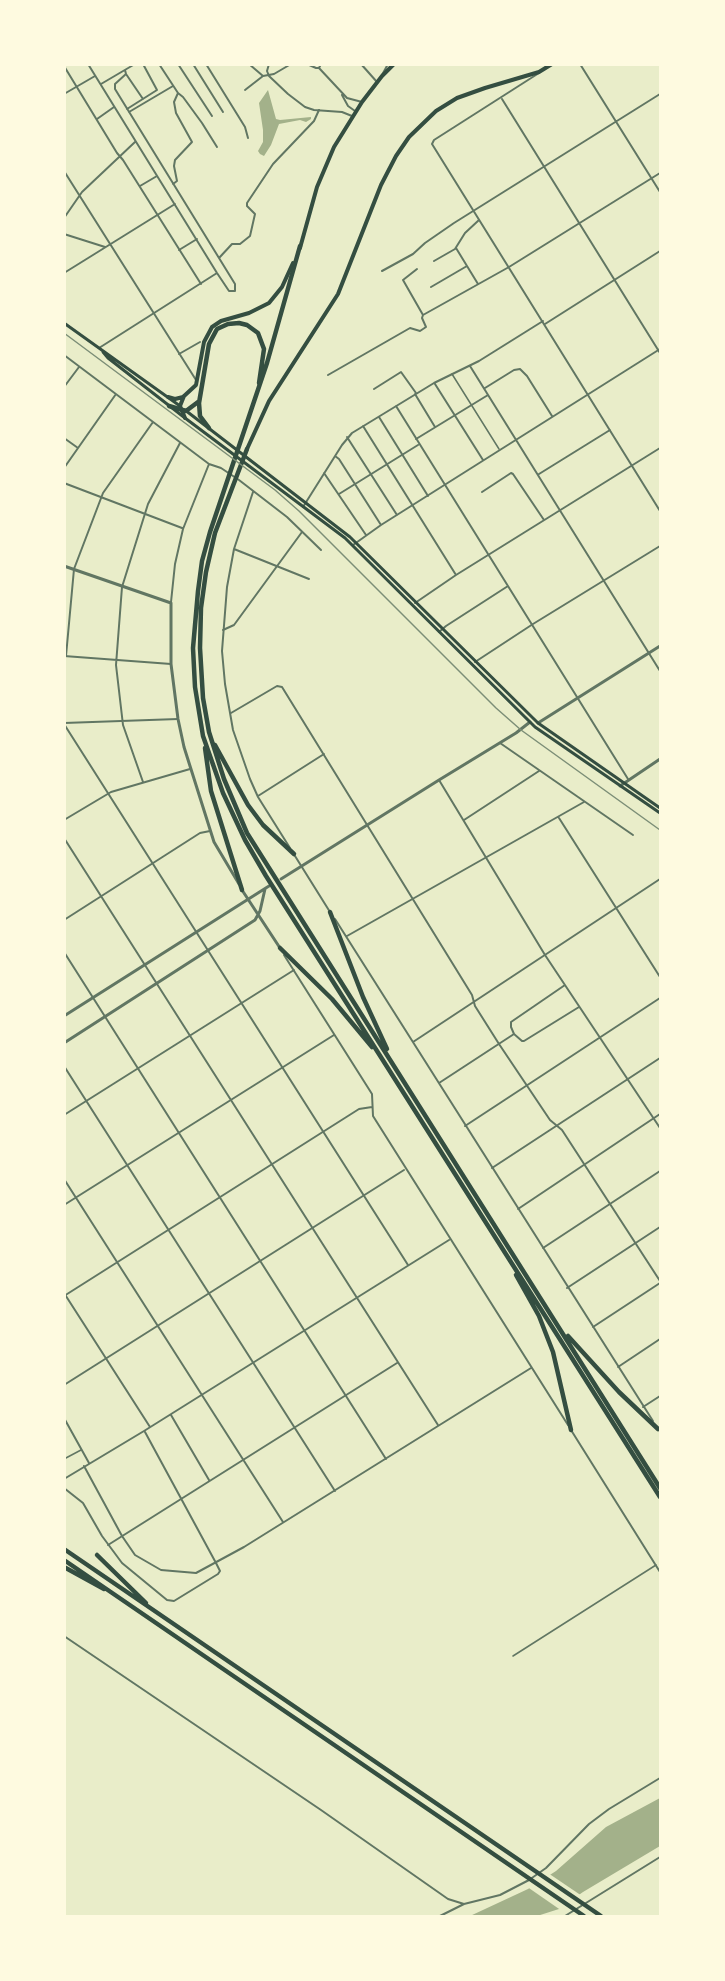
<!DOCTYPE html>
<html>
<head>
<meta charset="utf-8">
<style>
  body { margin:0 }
  #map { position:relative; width:725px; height:1981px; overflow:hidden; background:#e9edc9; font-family:Rubik,sans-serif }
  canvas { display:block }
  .frame { position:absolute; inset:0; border:66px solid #fefae0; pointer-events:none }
</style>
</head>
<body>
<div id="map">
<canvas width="725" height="1981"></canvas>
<div class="frame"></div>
</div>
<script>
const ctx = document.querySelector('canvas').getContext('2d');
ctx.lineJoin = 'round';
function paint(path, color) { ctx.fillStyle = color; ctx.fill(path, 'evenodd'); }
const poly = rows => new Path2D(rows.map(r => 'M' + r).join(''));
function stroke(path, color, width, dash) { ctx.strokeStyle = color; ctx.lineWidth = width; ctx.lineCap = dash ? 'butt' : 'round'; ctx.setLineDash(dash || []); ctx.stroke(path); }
const water = poly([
  [268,90,276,119,280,120,311,117,311,119,306,122,300,120,279,124,271,145,264,156,260,154,258,151,263,142,263,130,259,103],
  [660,1798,660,1846,583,1892,559,1909,537,1916,470,1916,528,1889,556,1871,606,1827]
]);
const pier = poly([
  [548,1873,582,1896,562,1911,526,1886]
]);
const service = poly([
  [452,374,499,449],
  [64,1459,81,1450],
  [513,1656,656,1565]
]);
const minor = poly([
  [88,64,217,273,229,291,235,291,235,284,115,89,115,84,126,74,125,70],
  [159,64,178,93,183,97,202,123,217,147],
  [178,64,212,116],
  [193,64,223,112],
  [206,64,245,127,248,138],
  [249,64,263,76],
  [269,64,267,71,269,76,288,94,305,107,314,110,342,112,352,116],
  [307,64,316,68,319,68,321,64],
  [361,64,377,82],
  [580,64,660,192],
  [64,66,117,153,123,160,201,284],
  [319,68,347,98,362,102],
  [539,73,434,140,432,144,660,511],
  [126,74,143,99],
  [382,75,388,64],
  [101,84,135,64],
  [245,90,263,76,274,74,291,64],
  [64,94,95,76],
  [342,95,348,106,355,111],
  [502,99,660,353],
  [127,109,157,90,143,64],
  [129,112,173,86],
  [97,119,114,107],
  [64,171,196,380],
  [173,184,177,181,174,166,175,160,192,142,176,113,174,102,178,93],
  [140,186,157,176],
  [64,218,82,192,135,142],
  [64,234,105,247],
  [456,248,478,284],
  [179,250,197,239],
  [219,258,232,244,240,244,250,236,255,214,247,206,247,203,273,164,314,121,319,110],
  [434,261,455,249,465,233,479,220],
  [382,271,413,254,425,243,454,223,660,94],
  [64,273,175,204],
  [431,287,467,266],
  [423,315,509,267,660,173],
  [545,324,660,251],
  [99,348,217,273],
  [179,354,200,342],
  [64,355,209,464,221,468,239,480,287,517,321,550],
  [470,366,660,671],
  [328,375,410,328,420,331,426,327,422,318,423,315,403,280,417,269],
  [435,384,483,460],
  [64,387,79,367],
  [485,388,514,370,520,369,527,376,552,416],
  [374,389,401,372,416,393],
  [415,394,435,427],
  [396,406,628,779],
  [379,417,428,496],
  [363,426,456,575],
  [347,437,397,515],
  [64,438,78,448],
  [416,439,488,395],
  [335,456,339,459,381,525],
  [64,468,116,394],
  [324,473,366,535],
  [539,474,610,430],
  [64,483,182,528],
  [253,492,234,549,227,587,222,651,225,684,233,730,250,779,258,797,290,848],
  [482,492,511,473,513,474,544,520],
  [339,494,418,445],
  [303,507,342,445,352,433,434,383,479,361,543,321],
  [353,545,381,525,660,349],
  [234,549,309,579],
  [171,602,175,564,183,529,209,464],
  [415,603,456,575,660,448],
  [223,630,234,625,302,532],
  [439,632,446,626,508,586],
  [64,656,171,664],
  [66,656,74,569,103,493,153,422],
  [475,662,533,624,660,546],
  [231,713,277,686,282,687,472,995,475,1006,499,1044,550,1120,562,1130,660,1281],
  [64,723,178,719],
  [64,724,408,1265],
  [500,743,633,835],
  [439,780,545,955,660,1128],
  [143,782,123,725,116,665,122,587,148,504,180,443],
  [258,796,324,754],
  [559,818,660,977],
  [64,820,111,792,190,769],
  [464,820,539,771],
  [64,838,438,1425],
  [295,856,330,912],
  [335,919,653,1421],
  [64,920,200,833,210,831],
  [347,936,584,802],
  [64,952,386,1459],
  [284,955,372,1094,373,1116,568,1425],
  [565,985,511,1022,511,1027,514,1034,522,1041,524,1041,579,1007],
  [413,1042,660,879],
  [64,1066,335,1491],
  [439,1083,514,1034],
  [64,1115,294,970],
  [465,1126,660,998],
  [492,1168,660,1058],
  [64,1179,283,1522],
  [64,1205,334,1035],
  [518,1209,660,1114],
  [543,1248,660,1171],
  [567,1288,660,1227],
  [64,1293,150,1427],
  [64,1296,359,1109,372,1107],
  [593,1327,660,1283],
  [618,1367,660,1339],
  [64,1385,404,1170],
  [643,1407,660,1396],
  [171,1415,209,1480],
  [64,1418,89,1463],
  [571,1430,660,1572],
  [84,1466,122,1536,135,1555,161,1570,196,1573,244,1547,531,1368],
  [64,1479,144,1431,449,1240],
  [64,1488,83,1503,102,1536,122,1563,167,1600,174,1601,218,1574,220,1571,216,1563,145,1432],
  [108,1545,397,1363],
  [64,1636,321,1810,448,1899,464,1904],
  [440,1916,464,1904,500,1895,529,1880,546,1868,589,1824,609,1809,660,1778],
  [565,1916,660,1857]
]);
const tertiary = poly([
  [64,566,171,603,171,664,178,719,184,747,214,842,239,884],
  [538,723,660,646],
  [620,786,660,759],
  [281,879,439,780,516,733,530,722],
  [242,890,280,948],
  [64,1016,269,886],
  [64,1043,255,920,260,911,265,889]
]);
const secondary = poly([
  [64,323,180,406],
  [103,352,108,358,185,418,345,538,535,727,660,813],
  [185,410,350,537,538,723,660,808]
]);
const primary = poly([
  [300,248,317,187,334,147,362,102,382,76,394,64],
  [184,396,180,406,185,418],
  [168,397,175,399,183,397,196,385,204,342,212,327,221,321,249,313,269,303,282,287,293,263],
  [247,449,269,401,338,294,381,185,396,156,409,137,436,111,457,98,485,88,539,72,552,64]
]);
const motorway = poly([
  [300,246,267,363,210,532,202,561,198,591,193,648,195,687,203,736,223,793,245,840,266,876,660,1497],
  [169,406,186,411,198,402],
  [209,428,200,416,199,403,209,344,217,329,228,324,239,323,247,325,258,333,264,349,259,383],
  [247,449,215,533,206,572,201,608,200,648,203,698,209,732,224,779,247,833,660,1488],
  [215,745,248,805,263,825,294,854],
  [205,748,211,791,242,890],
  [330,912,363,997,387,1049],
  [280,948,332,999,372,1047],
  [516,1275,539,1316,553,1352,571,1430],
  [568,1336,619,1392,658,1429],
  [64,1549,601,1916],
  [97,1555,146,1603],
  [64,1560,584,1916],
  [64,1567,104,1589]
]);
const rail = poly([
  [64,333,275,490,299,511,496,708,521,730,660,830]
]);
paint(water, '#a3b18a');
paint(pier, '#e9edc9');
stroke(service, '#617663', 1.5);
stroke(minor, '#617663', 2);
stroke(tertiary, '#617663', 3);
stroke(secondary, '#344e41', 3);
stroke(primary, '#344e41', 4);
stroke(motorway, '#344e41', 4.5);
stroke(rail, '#7c8e77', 1.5);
</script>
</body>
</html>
